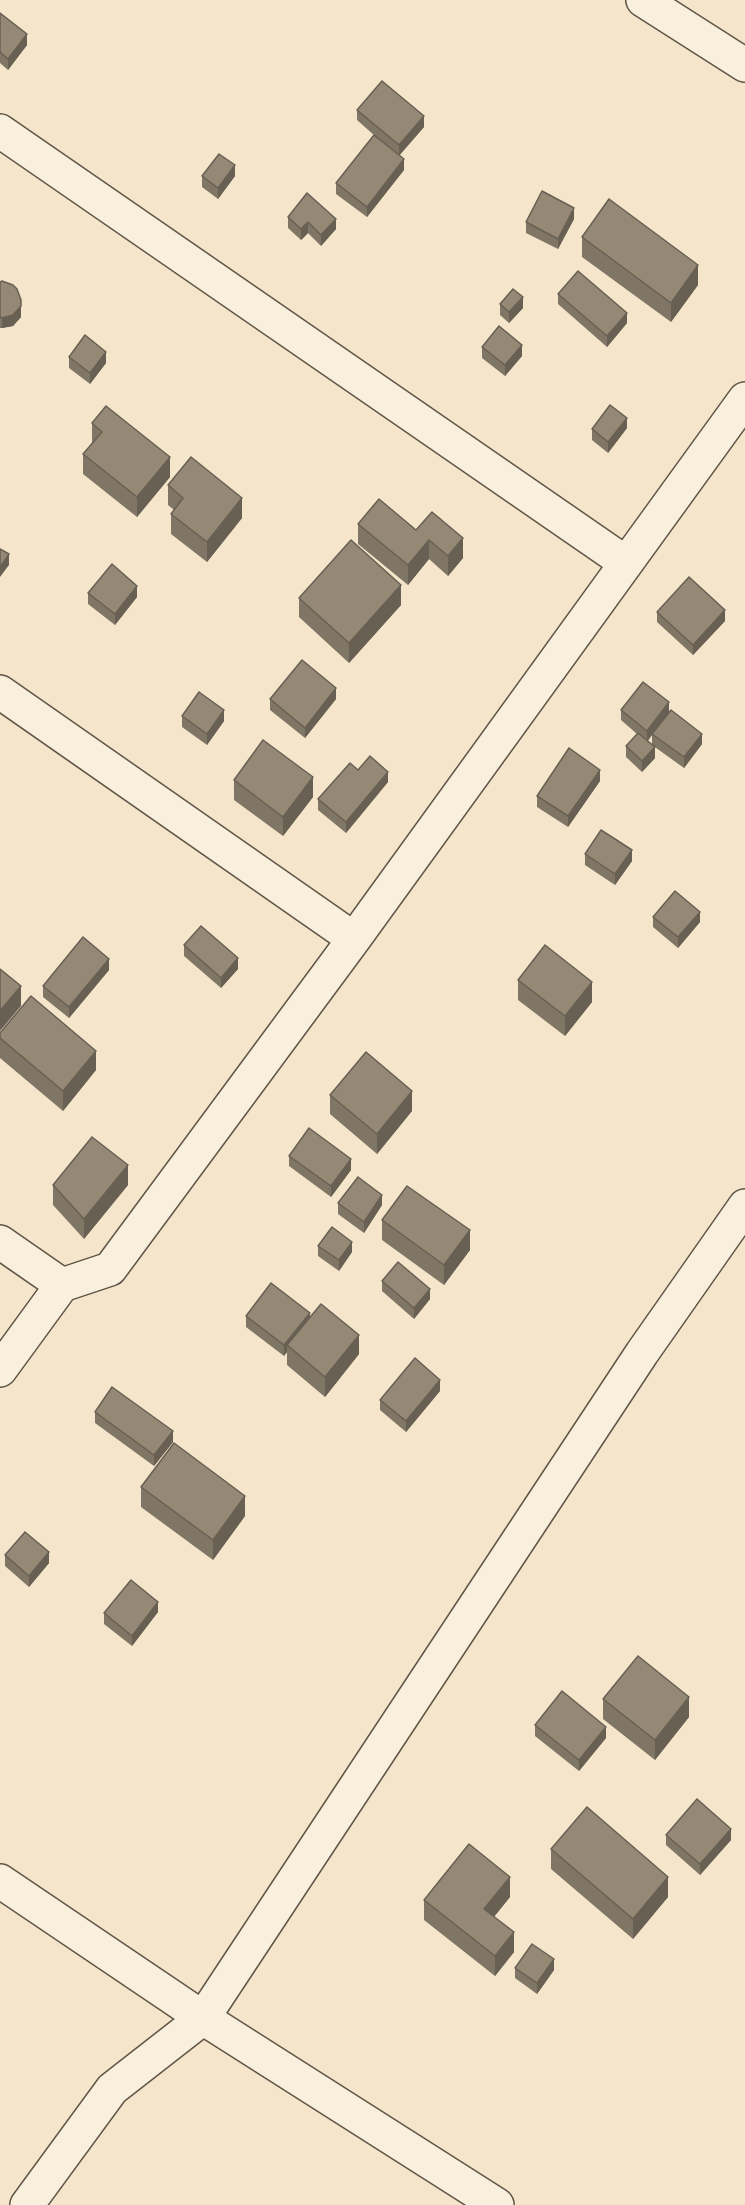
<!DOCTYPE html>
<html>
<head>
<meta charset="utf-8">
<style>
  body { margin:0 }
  canvas { display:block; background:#f5e6cb }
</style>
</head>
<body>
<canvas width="745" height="2205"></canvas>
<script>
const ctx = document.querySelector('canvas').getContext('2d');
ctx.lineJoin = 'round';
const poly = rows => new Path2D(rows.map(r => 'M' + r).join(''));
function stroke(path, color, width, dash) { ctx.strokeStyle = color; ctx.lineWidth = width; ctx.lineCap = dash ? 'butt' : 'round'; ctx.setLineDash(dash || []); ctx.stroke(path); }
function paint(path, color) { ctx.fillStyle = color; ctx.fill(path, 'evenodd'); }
const minor = poly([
  [643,0,745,65],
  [0,131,626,563],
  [0,692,354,939],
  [0,1242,62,1285],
  [0,1370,62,1285,110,1269,354,939,745,399],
  [0,1881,203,2018,497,2205],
  [27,2205,112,2089,203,2018,642,1353,745,1206]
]);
const wall = poly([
  [0,13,27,45,8,70,0,63],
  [357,110,424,127,399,155,404,170,367,217,336,194,336,183,375,136,357,120],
  [202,176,235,176,218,199,202,187],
  [288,217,336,229,321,246,308,233,301,240,288,228],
  [574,219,558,249,526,233,526,222],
  [582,237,698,285,671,322,582,257],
  [0,282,21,311,21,317,13,326,2,328,0,328],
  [558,294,627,323,607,347,558,304],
  [500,304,523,308,509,323,500,315],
  [482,347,522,356,505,376,482,358],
  [69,357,106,363,90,384,69,368],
  [92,423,170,477,137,517,83,474,83,454,92,443],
  [627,428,608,453,592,440,592,429],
  [168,485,242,518,207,562,171,534,171,514,174,510,168,505],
  [358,524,416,530,463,558,448,576,429,559,408,585,358,544],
  [88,593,137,597,115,625,88,604],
  [299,598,401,605,349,663,299,617],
  [657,612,725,621,693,655,657,622],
  [270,699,336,699,305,738,270,710],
  [621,710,669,712,702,744,684,768,652,745,652,735,648,741,655,758,642,772,626,757,626,746,637,734,621,720],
  [182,716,224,721,207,745,182,727],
  [358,770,388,782,346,833,318,810,318,799],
  [234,780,313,797,283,836,234,800],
  [600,781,568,827,537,807,537,796],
  [585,854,632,861,615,885,585,865],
  [653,917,700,922,678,948,653,927],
  [184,945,238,969,221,988,184,956],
  [109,970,69,1018,43,997,43,986],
  [518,980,592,1002,565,1036,518,1000],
  [0,1033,96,1070,63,1111,0,1058],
  [330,1095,412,1111,377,1154,330,1114],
  [289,1156,351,1170,331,1197,289,1166],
  [53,1185,128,1185,84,1239,53,1205],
  [338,1203,382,1205,364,1233,338,1214],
  [382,1220,470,1250,444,1285,382,1240],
  [318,1246,352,1252,339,1271,318,1256],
  [382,1281,430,1299,414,1319,382,1291],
  [246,1316,310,1318,359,1354,325,1397,287,1365,287,1352,284,1356,246,1327],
  [440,1391,406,1432,380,1410,380,1400],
  [95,1412,173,1442,154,1466,95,1423],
  [141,1487,245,1516,213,1560,141,1507],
  [5,1555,49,1563,29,1587,5,1566],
  [158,1612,132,1646,104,1624,104,1613],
  [603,1699,689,1717,655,1760,603,1719],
  [535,1725,606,1738,579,1771,535,1736],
  [666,1835,731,1840,700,1875,666,1845],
  [551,1849,668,1897,633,1939,551,1869],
  [510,1897,494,1917,514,1952,495,1976,424,1920,424,1900],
  [515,1968,554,1970,537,1994,515,1978]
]);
const shadedWall = poly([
  [27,34,27,45,8,70,8,59],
  [424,116,424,127,399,156,399,145],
  [404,159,404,170,367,217,367,207],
  [235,165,235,176,218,199,218,188],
  [574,208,574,219,558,249,558,239],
  [336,219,336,229,321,246,321,235],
  [308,222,308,233,301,240,301,229],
  [698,265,698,285,671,322,671,303],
  [523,297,523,308,509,323,509,312],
  [21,300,21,317,13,326,2,328,2,318],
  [627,313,627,323,607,347,607,336],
  [522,345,522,356,505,376,505,365],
  [106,352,106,363,90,384,90,373],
  [627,418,627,428,608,453,608,442],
  [170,457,170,477,137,517,137,497],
  [242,498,242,518,207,562,207,542],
  [463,538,463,558,448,576,448,556],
  [429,540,429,559,408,585,408,565],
  [9,554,9,565,0,577,0,567],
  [401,585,401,605,349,663,349,643],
  [137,586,137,597,115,625,115,614],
  [725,610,725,621,693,655,693,645],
  [336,688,336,699,305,738,305,728],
  [669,702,669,713,647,741,647,731],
  [224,710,224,721,207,745,207,734],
  [702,734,702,744,684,768,684,757],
  [655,747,655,758,642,772,642,761],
  [600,770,600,781,568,827,568,816],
  [388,772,388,782,346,833,346,822],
  [313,777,313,797,283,836,283,817],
  [632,850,632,861,615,885,615,874],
  [700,912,700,922,678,948,678,937],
  [238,958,238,969,221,988,221,978],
  [109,959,109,970,69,1018,69,1007],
  [592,982,592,1002,565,1036,565,1016],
  [21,986,21,1006,0,1031,0,1011],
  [96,1051,96,1070,63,1111,63,1091],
  [412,1091,412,1111,377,1154,377,1134],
  [351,1159,351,1170,331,1197,331,1186],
  [128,1165,128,1185,84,1239,84,1219],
  [382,1195,382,1205,364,1233,364,1222],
  [470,1230,470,1250,444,1285,444,1265],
  [352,1242,352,1252,339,1271,339,1260],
  [430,1289,430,1299,414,1319,414,1308],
  [310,1313,310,1324,287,1345,287,1352,284,1356,284,1345],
  [359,1335,359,1354,325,1397,325,1377],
  [440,1380,440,1391,406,1432,406,1421],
  [173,1431,173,1442,154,1466,154,1455],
  [245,1496,245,1516,213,1560,213,1540],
  [49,1552,49,1563,29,1587,29,1576],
  [158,1602,158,1612,132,1646,132,1636],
  [689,1697,689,1717,655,1760,655,1740],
  [606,1727,606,1738,579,1771,579,1760],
  [731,1829,731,1840,700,1875,700,1864],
  [510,1877,510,1897,484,1929,484,1909],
  [668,1877,668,1897,633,1939,633,1919],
  [514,1932,514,1952,495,1976,495,1956],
  [554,1959,554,1970,537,1994,537,1983]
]);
const building = poly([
  [0,13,27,34,8,59,0,52,0,13],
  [382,81,424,116,399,145,357,110,382,81],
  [374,135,404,159,367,207,336,183,374,135],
  [219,154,235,165,218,188,202,176,219,154],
  [542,191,574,208,558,239,526,222,542,191],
  [307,193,336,219,321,235,308,222,301,229,288,217,307,193],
  [609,199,698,265,671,303,582,237,609,199],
  [578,271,627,313,607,336,558,294,578,271],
  [2,281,13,285,17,289,21,300,21,306,13,315,2,318,0,317,0,282,2,281],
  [513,289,523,297,509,312,500,304,513,289],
  [499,326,522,345,505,365,482,347,499,326],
  [85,335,106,352,90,373,69,357,85,335],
  [610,405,627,418,608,442,592,429,610,405],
  [106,406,170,457,137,497,83,454,102,432,92,423,106,406],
  [191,457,242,498,207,542,171,514,183,498,168,485,191,457],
  [379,499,416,530,432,512,463,538,448,556,429,540,408,565,358,524,379,499],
  [351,540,401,585,349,643,299,598,351,540],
  [0,549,9,554,0,567,0,549],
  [112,564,137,586,115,614,88,593,112,564],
  [689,577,725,610,693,645,657,612,689,577],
  [302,660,336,688,305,728,270,699,302,660],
  [643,682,669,702,647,731,621,710,643,682],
  [199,692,224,710,207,734,182,716,199,692],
  [671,710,702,734,684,757,652,734,671,710],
  [638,733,655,747,642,761,626,746,638,733],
  [263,740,313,777,283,817,234,780,263,740],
  [569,748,600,770,568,816,537,796,569,748],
  [370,756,388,772,346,822,318,799,350,763,358,770,370,756],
  [601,830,632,850,615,874,585,854,601,830],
  [675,891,700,912,678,937,653,917,675,891],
  [201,926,238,958,221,978,184,945,201,926],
  [83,937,109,959,69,1007,43,986,83,937],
  [545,945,592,982,565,1016,518,980,545,945],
  [0,969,21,986,0,1011,0,969],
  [31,996,96,1051,63,1091,0,1038,0,1033,31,996],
  [366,1052,412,1091,377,1134,330,1095,366,1052],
  [309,1128,351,1159,331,1186,289,1156,309,1128],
  [92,1137,128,1165,84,1219,53,1185,92,1137],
  [358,1177,382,1195,364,1222,338,1203,358,1177],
  [407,1186,470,1230,444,1265,382,1220,407,1186],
  [332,1227,352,1242,339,1260,318,1246,332,1227],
  [398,1262,430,1289,414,1308,382,1281,398,1262],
  [271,1283,310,1313,284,1345,246,1316,271,1283],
  [321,1304,359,1335,325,1377,287,1345,321,1304],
  [415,1358,440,1380,406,1421,380,1400,415,1358],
  [112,1387,173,1431,154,1455,95,1412,112,1387],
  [174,1443,245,1496,213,1540,141,1487,174,1443],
  [25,1532,49,1552,29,1576,5,1555,25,1532],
  [131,1580,158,1602,132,1636,104,1613,131,1580],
  [638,1656,689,1697,655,1740,603,1699,638,1656],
  [562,1691,606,1727,579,1760,535,1725,562,1691],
  [697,1799,731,1829,700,1864,666,1835,697,1799],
  [587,1807,668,1877,633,1919,551,1849,587,1807],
  [469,1844,510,1877,484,1909,514,1932,495,1956,424,1900,469,1844],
  [532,1944,554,1959,537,1983,515,1968,532,1944]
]);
stroke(minor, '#605546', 36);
stroke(minor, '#f8efdd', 33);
paint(wall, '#807665');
paint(shadedWall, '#686053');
paint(building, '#958976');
stroke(building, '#686053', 1.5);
</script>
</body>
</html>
